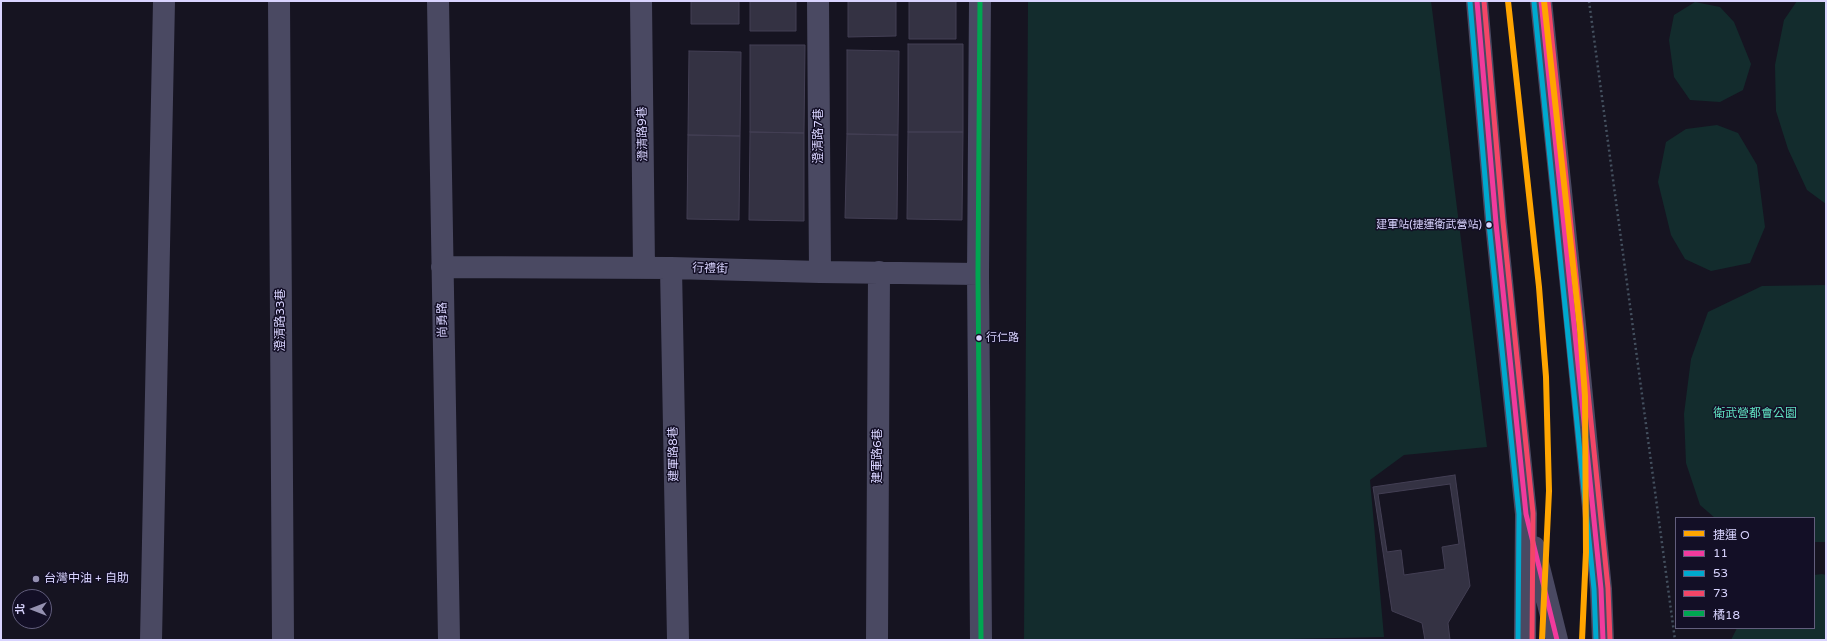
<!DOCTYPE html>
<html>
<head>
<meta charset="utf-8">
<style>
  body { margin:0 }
  #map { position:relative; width:1827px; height:641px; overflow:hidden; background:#161421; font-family:"Varela Round","Noto Sans TC",sans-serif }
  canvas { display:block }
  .frame { position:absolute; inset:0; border:2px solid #d9d4ff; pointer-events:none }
  .legend { position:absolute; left:1675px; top:517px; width:140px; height:112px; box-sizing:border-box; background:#130f26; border:1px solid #625e7d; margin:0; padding:5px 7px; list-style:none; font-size:12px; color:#d9d4ff }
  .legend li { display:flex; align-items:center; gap:8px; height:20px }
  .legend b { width:20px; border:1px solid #625e7d }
  .north { position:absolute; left:12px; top:589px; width:40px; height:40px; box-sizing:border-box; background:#130f26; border:1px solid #625e7d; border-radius:50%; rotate:270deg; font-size:11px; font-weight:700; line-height:16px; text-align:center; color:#d9d4ff }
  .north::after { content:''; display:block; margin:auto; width:14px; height:18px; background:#9591b1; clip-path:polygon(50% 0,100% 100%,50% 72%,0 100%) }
</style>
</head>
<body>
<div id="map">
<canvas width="1827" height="641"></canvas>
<div class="frame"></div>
<ul class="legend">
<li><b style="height:5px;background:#ffa500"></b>捷運 O</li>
<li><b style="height:5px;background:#f13a9d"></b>11</li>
<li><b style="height:5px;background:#00a9ce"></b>53</li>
<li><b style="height:5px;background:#f34667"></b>73</li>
<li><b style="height:5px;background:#00a651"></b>橘18</li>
</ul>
<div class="north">北</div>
</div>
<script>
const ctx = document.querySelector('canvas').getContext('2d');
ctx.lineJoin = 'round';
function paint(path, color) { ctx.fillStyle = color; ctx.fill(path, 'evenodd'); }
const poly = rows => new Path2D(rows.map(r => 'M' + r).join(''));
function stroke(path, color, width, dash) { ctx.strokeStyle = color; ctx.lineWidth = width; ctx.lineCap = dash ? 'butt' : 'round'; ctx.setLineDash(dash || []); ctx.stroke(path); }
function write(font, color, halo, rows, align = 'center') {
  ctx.font = font + ' "Varela Round","Noto Sans TC",sans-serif'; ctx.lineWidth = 3; ctx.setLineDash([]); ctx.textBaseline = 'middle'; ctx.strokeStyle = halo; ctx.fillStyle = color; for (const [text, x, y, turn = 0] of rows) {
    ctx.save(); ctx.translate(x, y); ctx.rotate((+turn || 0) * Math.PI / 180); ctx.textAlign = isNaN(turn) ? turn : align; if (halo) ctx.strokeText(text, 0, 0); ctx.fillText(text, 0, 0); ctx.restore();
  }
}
const green = poly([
  [1028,1,1431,1,1487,447,1404,455,1370,480,1384,637,1241,640,1024,640],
  [1797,1,1826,1,1826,204,1807,190,1788,149,1776,111,1775,65,1784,20],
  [1695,2,1720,7,1734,22,1751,64,1743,90,1720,102,1690,100,1674,77,1669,40,1674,15],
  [1717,125,1738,133,1757,165,1765,227,1750,263,1711,271,1685,259,1671,235,1658,182,1666,142,1686,129],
  [1826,285,1826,542,1814,542,1814,518,1715,518,1700,505,1686,463,1684,414,1691,359,1708,312,1762,286],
  [1822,574,1826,575,1826,640,1731,640,1737,628,1814,628,1814,575]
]);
const building = poly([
  [691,1,739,1,739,24,691,24,691,1],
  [750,1,796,1,796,31,750,31,750,1],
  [848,1,896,1,896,36,848,37,848,1],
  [909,1,956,1,956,39,909,39,909,1],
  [908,44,963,44,963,132,908,132,908,44],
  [750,45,805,45,804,133,750,132,750,45],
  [847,50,899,51,898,135,847,134,847,50],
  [689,51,741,52,740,136,688,135,689,51],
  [750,132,804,133,804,221,749,220,750,132],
  [908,132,963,132,962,220,907,219,908,132],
  [847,134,898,135,897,219,845,218,847,134],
  [688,135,740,136,739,220,687,219,688,135],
  [1455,475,1470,586,1448,623,1450,640,1425,640,1422,623,1392,611,1373,487,1455,475],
  [1450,484,1459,544,1442,547,1445,569,1404,575,1401,550,1387,552,1378,494,1450,484]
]);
const path = poly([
  [1589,1,1675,640]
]);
const minor = poly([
  [279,1,283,640],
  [438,1,449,640],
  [641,1,644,268],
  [818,1,820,272],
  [980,1,978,274,981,640],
  [1477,1,1496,223,1526,514,1525,640],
  [1541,1,1575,325,1601,589,1603,640],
  [442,267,671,268,820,272,978,274],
  [671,268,678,640],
  [1534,547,1557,640],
  [151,640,164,1],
  [877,640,879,272]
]);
const bus1 = poly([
  [1477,1,1496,223,1526,514,1557,640],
  [1541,1,1601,589,1603,640]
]);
const bus2 = poly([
  [1470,2,1489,224,1519,514,1518,640],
  [1534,2,1594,589,1596,640]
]);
const bus3 = poly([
  [1484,1,1503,222,1533,513,1532,640],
  [1548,1,1608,588,1610,640]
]);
const bus4 = poly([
  [980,1,978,274,981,640]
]);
const metro1 = poly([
  [1508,1,1539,287,1546,377,1549,491,1542,640],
  [1544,1,1580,329,1585,396,1586,552,1582,640]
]);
const markers = [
  [1489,225,3.5,"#d9d4ff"],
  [979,338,3.5,"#d9d4ff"],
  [36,579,4,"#9591b1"]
];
const busNames = [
  ["建軍站(捷運衛武營站)",1482,225],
  ["行仁路",986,338,"left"]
];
const streetNames = [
  ["澄清路9巷",643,134,-91],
  ["澄清路7巷",819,136,-90],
  ["行禮街",710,269,2],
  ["澄清路33巷",281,320,-90],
  ["尚勇路",443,320,-91],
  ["建軍路8巷",674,454,-91],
  ["建軍路6巷",878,456,-90]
];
const parkNames = [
  ["衛武營都會公園",1755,414]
];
const poiNames = [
  ["台灣中油 + 自助",44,579]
];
paint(green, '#132c2d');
paint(building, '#343243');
stroke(building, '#433f54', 1);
stroke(path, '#44505f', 2.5, [2, 3]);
stroke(minor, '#4a4962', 22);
stroke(bus1, '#f13a9d', 5);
stroke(bus2, '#00a9ce', 5);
stroke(bus3, '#f34667', 5);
stroke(bus4, '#00a651', 5);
stroke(metro1, '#ffa500', 6);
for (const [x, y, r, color] of markers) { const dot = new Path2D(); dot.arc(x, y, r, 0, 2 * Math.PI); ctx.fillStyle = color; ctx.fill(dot); stroke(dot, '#130f26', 1.5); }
write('11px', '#d9d4ff', '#130f26', busNames, 'right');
write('12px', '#d9d4ff', '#130f26', streetNames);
write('12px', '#5fe0c0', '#130f26', parkNames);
write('12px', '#d9d4ff', '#130f26', poiNames, 'left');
</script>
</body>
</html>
